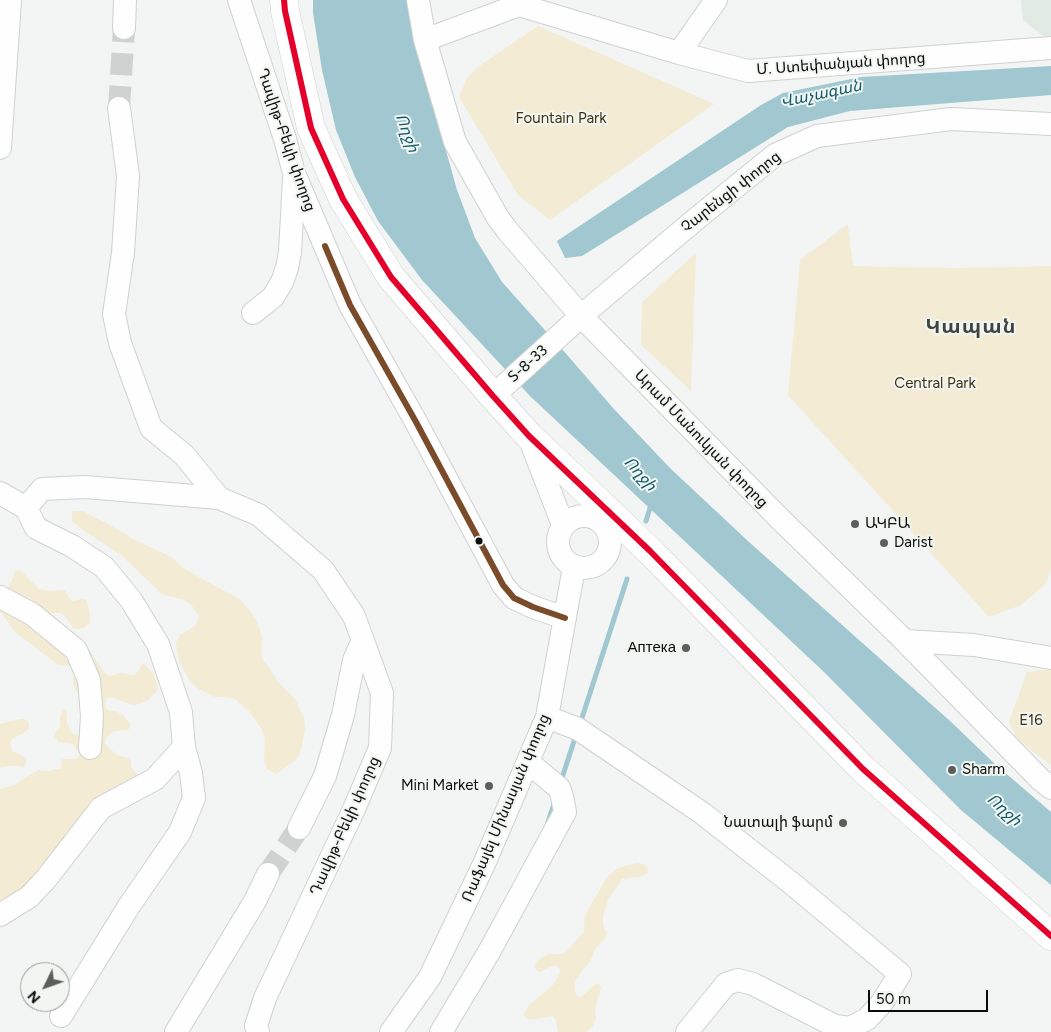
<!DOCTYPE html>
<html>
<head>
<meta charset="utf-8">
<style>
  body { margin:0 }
  #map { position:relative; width:1051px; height:1032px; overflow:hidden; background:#f2f5f3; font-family:Figtree,sans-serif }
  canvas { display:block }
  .north { position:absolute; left:20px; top:962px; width:50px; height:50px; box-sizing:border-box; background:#f1f6f2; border:1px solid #959896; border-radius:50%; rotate:228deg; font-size:14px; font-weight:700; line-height:20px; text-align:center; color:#0b0c0b }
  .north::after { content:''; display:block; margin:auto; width:18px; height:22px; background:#5c5e5c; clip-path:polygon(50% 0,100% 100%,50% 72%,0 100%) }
  .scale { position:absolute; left:868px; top:990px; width:120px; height:22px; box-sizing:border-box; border:2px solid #0b0c0b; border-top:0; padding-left:6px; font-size:15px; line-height:18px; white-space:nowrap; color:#0b0c0b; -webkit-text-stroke:4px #f1f6f2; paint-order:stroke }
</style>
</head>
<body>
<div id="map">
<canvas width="1051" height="1032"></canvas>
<div class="north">N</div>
<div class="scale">50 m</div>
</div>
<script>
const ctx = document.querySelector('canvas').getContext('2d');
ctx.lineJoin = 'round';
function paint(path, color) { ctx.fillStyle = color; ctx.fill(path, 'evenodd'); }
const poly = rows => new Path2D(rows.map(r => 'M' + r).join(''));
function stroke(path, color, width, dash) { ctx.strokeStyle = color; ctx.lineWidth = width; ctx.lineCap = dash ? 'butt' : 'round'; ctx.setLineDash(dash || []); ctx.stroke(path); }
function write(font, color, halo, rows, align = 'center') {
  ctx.font = font + ' Figtree,"Noto Sans Armenian",sans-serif'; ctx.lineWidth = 4; ctx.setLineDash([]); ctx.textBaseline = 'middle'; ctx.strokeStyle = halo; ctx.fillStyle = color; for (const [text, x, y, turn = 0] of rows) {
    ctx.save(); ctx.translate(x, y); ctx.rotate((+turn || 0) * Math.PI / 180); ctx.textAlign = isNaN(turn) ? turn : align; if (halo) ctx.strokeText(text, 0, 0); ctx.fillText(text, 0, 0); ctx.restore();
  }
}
const built = poly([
  [1021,0,1051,0,1051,36,1043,36,1023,20]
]);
const green = poly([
  [538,26,714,104,550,220,518,195,459,97,467,78,482,64],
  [848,224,853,266,954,268,1051,266,1051,570,1045,585,1021,605,989,617,788,395,800,260],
  [696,253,691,391,641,345,642,302],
  [72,511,83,511,119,530,131,538,171,557,186,570,241,600,255,618,259,627,262,637,262,658,279,683,295,699,304,718,305,727,302,746,299,755,293,762,276,774,267,769,264,760,265,739,262,730,249,711,235,699,225,697,215,697,197,688,190,681,179,661,176,643,180,635,196,625,199,616,192,606,184,600,162,594,121,555,79,527,72,521],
  [20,570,39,589,49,591,65,590,70,600,73,601,83,599,86,600,88,605,90,617,90,623,84,628,78,629,73,628,64,615,60,613,51,613,43,611,38,608,30,599,22,595,19,595,89,650,105,673,110,676,121,673,133,675,138,672,143,663,154,674,158,690,148,700,139,704,133,705,111,697,106,698,105,704,107,709,110,711,115,711,123,715,131,725,128,730,114,731,112,732,106,738,105,744,117,755,128,758,130,760,131,762,131,767,134,771,142,780,80,845,0,905,0,789,15,785,26,777,39,770,49,771,62,768,61,760,63,759,75,759,79,756,79,753,73,744,58,742,55,737,54,734,60,727,60,718,64,709,66,709,67,722,70,730,71,733,84,737,82,704,73,683,73,678,75,672,72,666,58,665,53,661,15,632,0,611,0,590,8,587,12,580,15,572],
  [1051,669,1051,765,1018,740,1009,722,1027,672],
  [20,719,24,719,28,721,29,724,29,729,25,732,13,738,10,743,11,748,12,751,23,756,26,760,25,766,22,767,20,766,7,766,0,768,0,724],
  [637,863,646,865,648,869,647,873,640,877,622,879,608,900,603,916,603,925,607,933,606,937,595,949,590,962,584,968,575,982,575,991,577,996,581,997,594,985,598,983,601,987,595,1009,596,1018,593,1026,586,1032,558,1032,556,1020,553,1016,530,1020,526,1018,524,1014,529,1005,554,984,560,972,559,967,555,965,540,972,536,970,535,966,537,961,548,954,561,954,566,952,584,932,585,916,589,908,608,876,618,868]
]);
const water = poly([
  [313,0,410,0,421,61,457,190,475,238,502,282,569,357,613,408,671,469,749,542,950,721,996,765,1051,812,1051,885,961,810,824,672,530,396,422,280,378,221,355,177,336,130,322,70,313,13],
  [1051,66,1051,95,850,111,788,127,582,256,565,258,557,241,761,105,783,93,861,77]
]);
const stream = poly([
  [646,521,651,505],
  [580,724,627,579],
  [561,781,576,735],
  [548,822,555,801]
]);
const minorTunnel = poly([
  [119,108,124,28],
  [268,874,299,828]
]);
const minor = poly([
  [239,0,285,139,294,173,350,305,416,422,503,585,514,598,533,607,565,618],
  [418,0,425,40,455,142,498,218,507,230,581,316,779,518,905,641,1040,779,1051,788],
  [519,5,679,53,748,71,1051,48],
  [124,28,125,0],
  [425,40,519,5],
  [679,53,716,0],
  [119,108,128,176,123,253,114,314,120,343,151,428,184,455,219,498],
  [0,148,10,0],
  [253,313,273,297,282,282,287,268,290,252,294,179],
  [493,396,581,316,696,219,775,155,817,136,951,119,1051,124],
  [529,437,563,525],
  [0,493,26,508],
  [26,508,42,489,85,487,219,498,259,515,323,570,354,616,382,693,380,748,354,809,265,998,256,1026,258,1032],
  [26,508,36,528,72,546,104,567,131,600,158,644,181,712,184,747,191,773,194,798,180,832,129,906,61,1016],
  '558 542a26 26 0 1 1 52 0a26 26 0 1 1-52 0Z',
  [0,597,32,614,76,650,89,680,92,716,90,748],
  [905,641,974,645,1051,658],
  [547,717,578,729,702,813,790,882,900,974,881,1004,867,1019,850,1028,835,1026,753,984,738,980,726,984,687,1032],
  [299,828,325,776,343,715,354,660,363,640],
  [0,915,29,897,46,879,101,808,155,779,184,747],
  [176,1032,255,901,268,874],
  [391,1032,430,977,484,864,547,717,574,567],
  [441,1032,489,952,565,812,562,796,559,788,528,762]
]);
const highway = poly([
  [284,0,285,11,311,128,343,199,391,277,493,396,529,436,650,551,863,769,1051,936]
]);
const bus1 = poly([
  [284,0,285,11,311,128,343,199,391,277,493,396,529,436,650,551,863,769,1051,936]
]);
const bus2 = poly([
  [325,246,350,305,416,422,503,585,514,598,533,607,565,618]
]);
const markers = [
  [855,524,5,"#5c5e5c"],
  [479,541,4.5,"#0b0c0b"],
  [884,543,5,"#5c5e5c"],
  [686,648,5,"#5c5e5c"],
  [952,770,5,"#5c5e5c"],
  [489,786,5,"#5c5e5c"],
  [843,823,5,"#5c5e5c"]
];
const streetNames = [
  ["Մ. Ստեփանյան փողոց",841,64,-4],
  ["Դավիթ-Բեկի փողոց",286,140,71],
  ["Չարենցի փողոց",731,192,-38],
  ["Տ-8-33",528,364,-42],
  ["Արամ Մանուկյան փողոց",701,439,46],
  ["Ռաֆայել Մինասյան փողոց",506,808,-67],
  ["Դավիթ-Բեկի փողոց",345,826,-66]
];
const parkNames = [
  ["Fountain Park",561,119],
  ["Central Park",935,384],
  ["E16",1031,721]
];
const poiNames = [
  ["ԱԿԲԱ",865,524],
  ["Darist",894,543],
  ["Аптека",676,648,"right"],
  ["Sharm",962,770],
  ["Mini Market",479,786,"right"],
  ["Նատալի ֆարմ",833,823,"right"]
];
const waterNames = [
  ["Վաչագան",821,94,-12],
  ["Ողջի",407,133,70],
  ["Ողջի",640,474,48],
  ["Ողջի",1004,810,42]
];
const districtNames = [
  ["Կապան",971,327]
];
paint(built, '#e1eae3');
paint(green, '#f3ebd4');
paint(water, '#a1c7d1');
stroke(stream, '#a1c7d1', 5);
stroke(minorTunnel, '#cfd2d0', 22, [22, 11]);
stroke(minor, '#cfd1d0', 24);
stroke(highway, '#cfd1d0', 29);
stroke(minor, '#fdfefd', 22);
stroke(highway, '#fdfefd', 28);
stroke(bus1, '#e4002b', 6);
stroke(bus2, '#7a4b2a', 6);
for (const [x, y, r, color] of markers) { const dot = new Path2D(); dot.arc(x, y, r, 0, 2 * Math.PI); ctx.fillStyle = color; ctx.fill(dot); stroke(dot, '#f1f6f2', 2); }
write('15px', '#0b0c0b', '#f1f6f2', streetNames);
write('15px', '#413210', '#f1f6f2', parkNames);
write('15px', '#0b0c0b', '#f1f6f2', poiNames, 'left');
write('italic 16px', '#135b6d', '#f1f6f2', waterNames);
ctx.letterSpacing = '1px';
write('bold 20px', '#3f4440', '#f1f6f2', districtNames);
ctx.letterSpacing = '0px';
</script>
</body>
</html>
